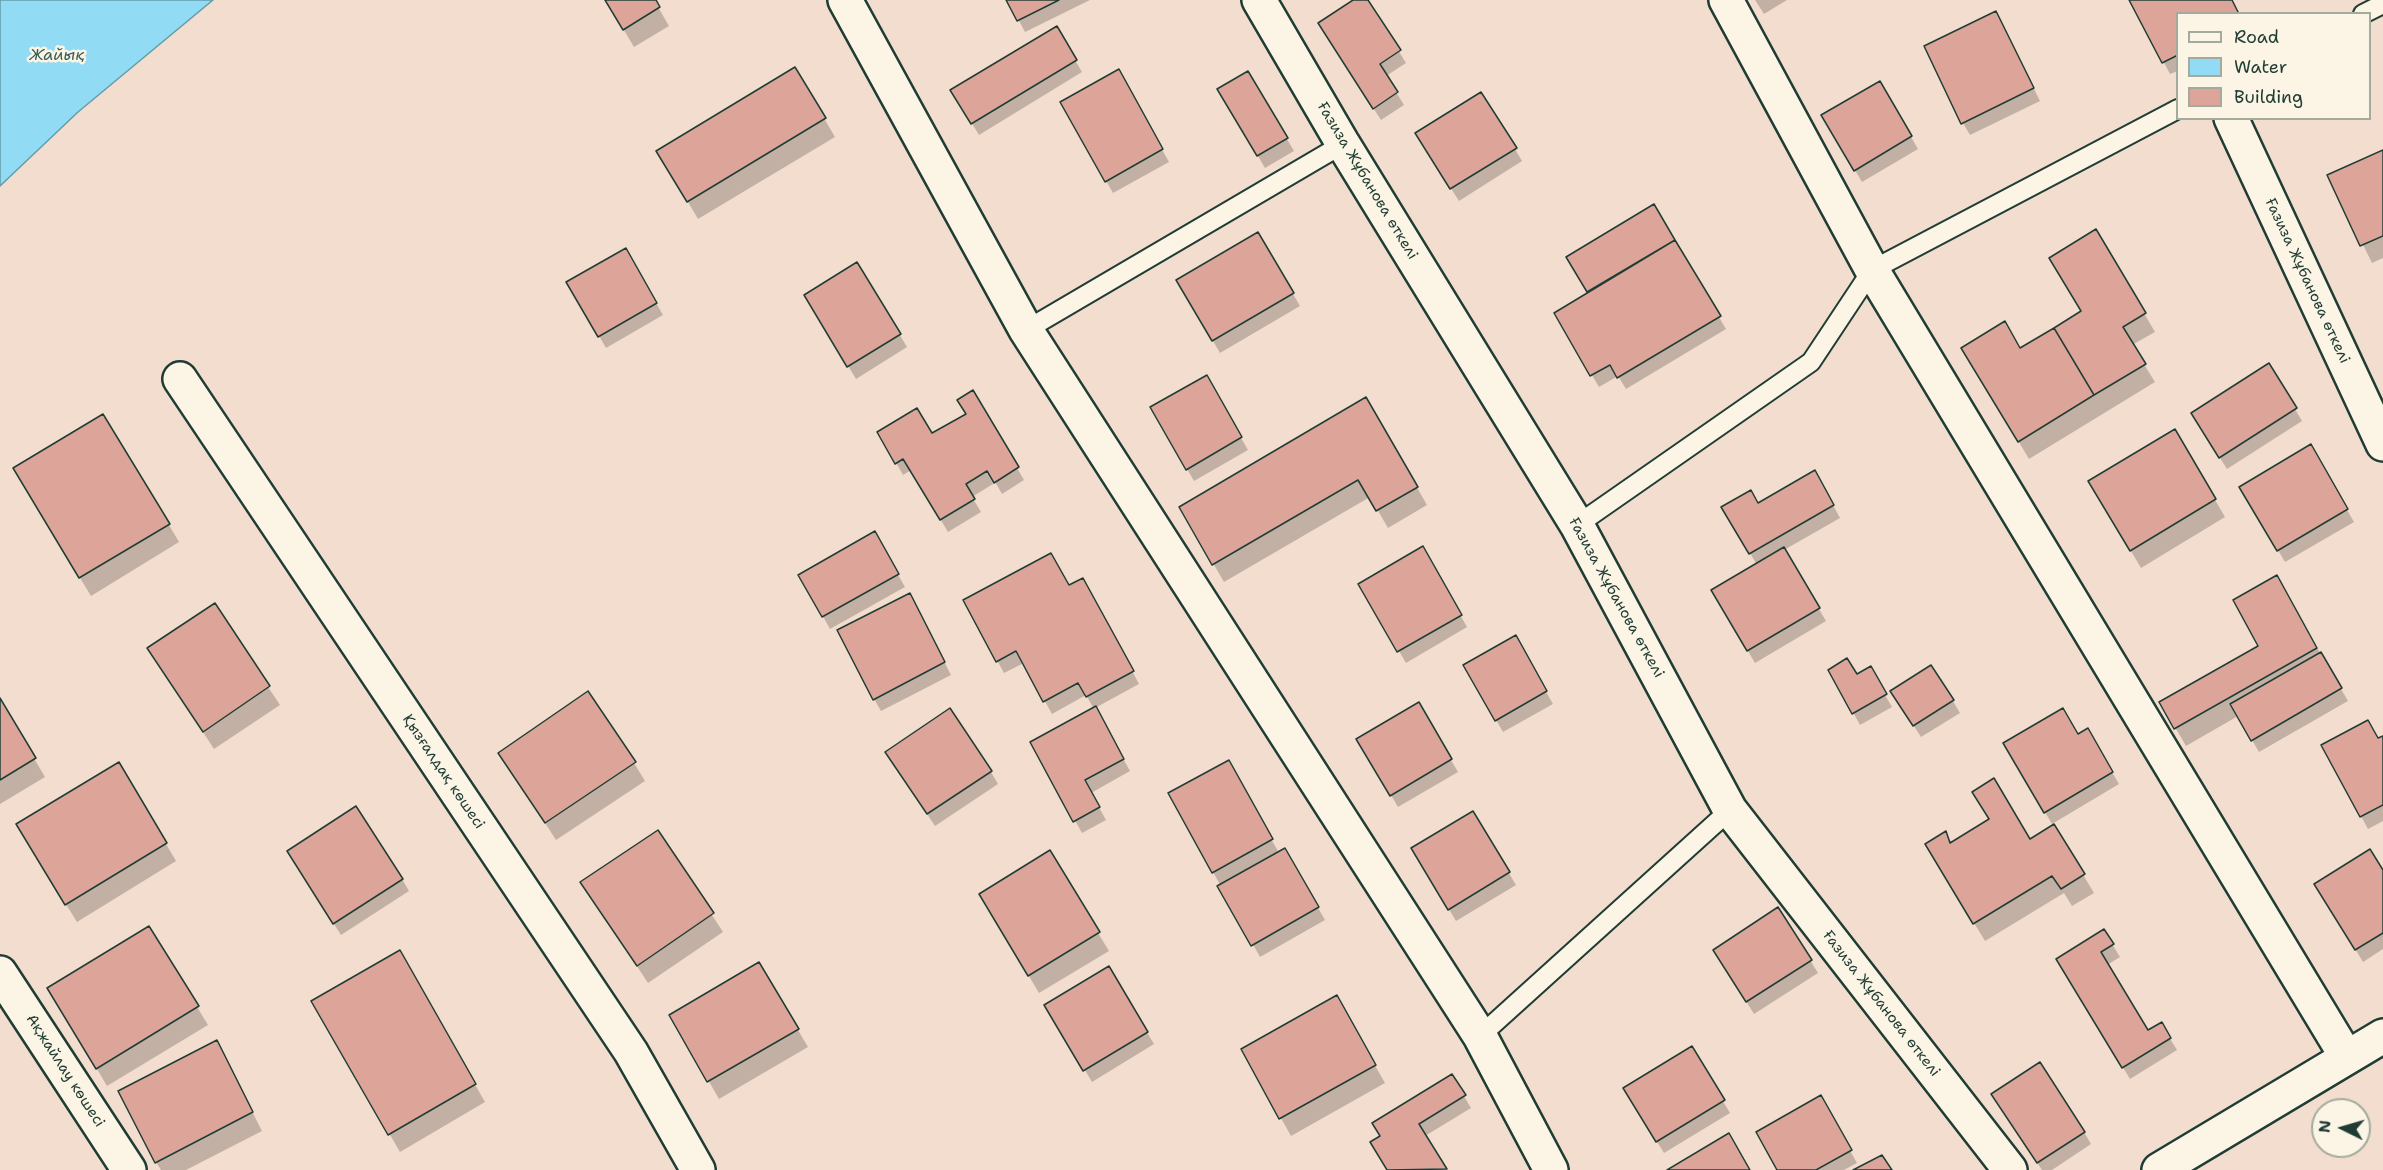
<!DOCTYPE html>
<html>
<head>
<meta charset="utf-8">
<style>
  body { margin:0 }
  #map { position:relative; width:2383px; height:1170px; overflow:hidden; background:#f3ddce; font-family:"Shantell Sans",sans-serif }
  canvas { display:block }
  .legend { position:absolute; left:2176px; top:12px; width:195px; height:108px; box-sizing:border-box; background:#fcf5e5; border:2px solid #a4ab9e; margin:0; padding:8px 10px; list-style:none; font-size:18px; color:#1f3d34 }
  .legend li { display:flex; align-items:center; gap:12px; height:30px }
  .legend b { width:30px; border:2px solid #a4ab9e }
  .north { position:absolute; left:2311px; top:1098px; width:60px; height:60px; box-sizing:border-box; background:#fcf5e5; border:2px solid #a4ab9e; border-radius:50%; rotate:275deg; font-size:16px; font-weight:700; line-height:24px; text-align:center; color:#1f3d34 }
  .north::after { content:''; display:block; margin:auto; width:21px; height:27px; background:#1f3d34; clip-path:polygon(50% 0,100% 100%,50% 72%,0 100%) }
</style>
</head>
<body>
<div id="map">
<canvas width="2383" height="1170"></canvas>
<ul class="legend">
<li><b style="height:8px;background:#fcf5e5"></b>Road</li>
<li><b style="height:16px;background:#92dbf4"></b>Water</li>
<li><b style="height:16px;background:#dda49a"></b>Building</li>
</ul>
<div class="north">N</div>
</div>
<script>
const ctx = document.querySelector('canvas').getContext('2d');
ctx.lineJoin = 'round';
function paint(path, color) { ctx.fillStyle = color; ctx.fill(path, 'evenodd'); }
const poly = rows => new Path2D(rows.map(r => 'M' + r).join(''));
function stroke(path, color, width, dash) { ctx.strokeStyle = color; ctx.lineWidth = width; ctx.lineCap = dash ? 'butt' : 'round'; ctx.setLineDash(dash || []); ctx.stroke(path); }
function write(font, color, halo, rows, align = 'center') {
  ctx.font = font + ' "Shantell Sans",sans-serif'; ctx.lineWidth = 5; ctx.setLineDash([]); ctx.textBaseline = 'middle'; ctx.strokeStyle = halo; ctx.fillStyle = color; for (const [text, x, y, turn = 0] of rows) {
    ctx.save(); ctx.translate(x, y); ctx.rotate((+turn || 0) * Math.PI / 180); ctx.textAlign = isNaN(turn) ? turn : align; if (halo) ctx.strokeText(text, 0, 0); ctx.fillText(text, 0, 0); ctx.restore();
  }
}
const water = poly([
  [0,0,213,0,78,112,0,186,0,0]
]);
const shadow = poly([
  [606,0,654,0,669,26,634,47],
  [1008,0,1090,0,1025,32],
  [1356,0,1367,0,1406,63,1386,76,1404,105,1381,120,1327,36],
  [1755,0,1787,0,1764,14],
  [2131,0,2231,0,2178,14,2178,71,2170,74],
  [2002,25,2040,101,1970,135,1963,123],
  [1056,28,1082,72,979,135,952,91],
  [795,69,835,137,698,219,658,151],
  [1118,71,1169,162,1113,193,1062,103],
  [1248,73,1294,151,1265,168,1219,90],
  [1880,83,1918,149,1862,182,1823,116],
  [1424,146,1515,149,1522,161,1459,201],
  [2383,151,2383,258,2372,263,2329,176],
  [1654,207,1726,329,1626,389,1618,376,1599,387,1556,314,1589,293,1568,258],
  [2096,231,2155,332,2132,345,2155,382,2029,459,1963,348,2020,350,2083,312],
  [1258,234,1300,306,1220,353,1178,280],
  [625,250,663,315,606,348,569,283],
  [857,264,907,347,856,379,806,296],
  [1206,377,1248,450,1194,481,1152,408],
  [973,392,1024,480,1002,494,985,464,982,465,993,484,972,497,981,512,948,532,911,470,903,475,879,432,932,436,968,414],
  [1366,399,1427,505,1388,528,1370,497,1224,582,1181,508],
  [2295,409,2302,421,2227,469,2200,426],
  [2175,431,2225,517,2141,568,2090,482],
  [2310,446,2354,522,2285,562,2241,487],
  [1815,472,1840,518,1784,550,1826,621,1755,663,1713,591,1757,565,1724,508,1757,505],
  [25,487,169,525,179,542,91,596],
  [874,533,905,587,830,629,800,575],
  [1422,548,1467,627,1406,663,1360,584],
  [2276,577,2348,701,2259,752,2238,716,2186,746,2161,703,2260,647],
  [1069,587,1090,592,1139,684,1095,708,1130,771,1091,793,1106,820,1082,833,1032,743,1094,709,1086,695,1052,714,1024,663,1004,673,965,601],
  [214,605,280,705,214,749,149,649],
  [916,607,951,675,881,711,874,699],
  [1515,637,1553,704,1503,732,1465,666],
  [1870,669,1892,707,1860,725,1830,670,1856,676],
  [0,701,45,777,0,804],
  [1953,701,1960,713,1921,737,1899,703],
  [1418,704,1458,772,1398,807,1358,739],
  [2087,730,2119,784,2052,824,2005,744,2077,736],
  [2383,738,2383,821,2368,829,2323,746],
  [500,753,634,763,645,781,556,840],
  [1228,762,1279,853,1285,850,1325,920,1260,957,1170,794],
  [894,764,991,772,998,784,935,826],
  [1473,813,1516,885,1456,921,1413,849],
  [1990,820,2030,841,2054,826,2094,893,2072,906,2064,893,1985,941,1937,862,1946,833,1952,843],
  [658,832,723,932,648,983,582,883],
  [28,843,166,844,176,861,77,922],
  [296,864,402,879,409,891,341,935],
  [2383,873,2383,949,2363,962,2316,884],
  [1778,909,1818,973,1754,1014,1722,962],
  [991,912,1098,933,1109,951,1039,993],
  [149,928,208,1025,107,1086,60,1006],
  [2104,931,2120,957,2107,965,2148,1032,2161,1024,2177,1050,2130,1079,2065,972],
  [399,952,485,1102,400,1152,313,1002],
  [759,964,808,1047,719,1099,671,1015],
  [1108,968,1154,1044,1092,1082,1046,1005],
  [1336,997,1385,1083,1291,1136,1243,1050],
  [1691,1048,1730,1113,1664,1153,1632,1101],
  [226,1060,262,1131,186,1170,161,1170,156,1162],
  [1452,1076,1471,1108,1425,1136,1446,1170,1388,1170,1372,1143],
  [1820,1097,1857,1163,1844,1170,1779,1170],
  [2000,1107,2084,1132,2091,1144,2052,1170,2042,1170]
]);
const building = poly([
  [605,0,656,0,660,7,623,30,605,0],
  [1006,0,1059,0,1017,21,1006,0],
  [1353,0,1368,0,1401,50,1380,64,1398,92,1373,109,1318,23,1353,0],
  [2129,0,2232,0,2239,14,2178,14,2178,55,2162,63,2129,0],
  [1996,11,2034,88,1961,124,1924,46,1996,11],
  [1057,26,1077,60,971,124,950,90,1057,26],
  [795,67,826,118,687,202,656,151,795,67],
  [1119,69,1163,149,1105,182,1060,102,1119,69],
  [1248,71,1288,138,1257,156,1217,89,1248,71],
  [1880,81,1912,136,1854,171,1821,115,1880,81],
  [1481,92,1517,148,1450,189,1415,133,1481,92],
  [2383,150,2383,236,2360,246,2327,175,2383,150],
  [1654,204,1675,240,1587,292,1566,257,1654,204],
  [2096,229,2146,313,2123,327,2146,364,2094,395,2054,328,2081,311,2049,258,2096,229],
  [1258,232,1294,293,1212,341,1176,280,1258,232],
  [1675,240,1721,316,1617,378,1610,365,1590,376,1554,313,1675,240],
  [626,248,657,303,598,337,566,282,626,248],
  [857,262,901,334,847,367,804,295,857,262],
  [2005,321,2020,348,2054,328,2094,395,2018,442,1961,348,2005,321],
  [2269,363,2297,408,2219,458,2191,413,2269,363],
  [1207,375,1242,437,1186,470,1150,407,1207,375],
  [973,390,1019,467,994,483,987,471,966,484,975,499,940,520,903,459,895,464,877,432,917,408,932,433,966,414,957,400,973,390],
  [1366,397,1418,487,1376,511,1358,480,1212,565,1179,507,1366,397],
  [103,414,170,524,79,578,13,468,103,414],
  [2175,429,2216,499,2130,551,2088,481,2175,429],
  [2311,444,2348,509,2277,551,2239,487,2311,444],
  [1815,470,1834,505,1749,554,1721,507,1751,490,1758,503,1815,470],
  [875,531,899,574,822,617,798,575,875,531],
  [1423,546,1462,615,1397,652,1358,584,1423,546],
  [1784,547,1820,608,1747,651,1711,590,1784,547],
  [1051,553,1069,585,1083,578,1134,671,1086,697,1078,683,1043,702,1016,651,996,662,963,600,1051,553],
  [2277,575,2317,648,2174,729,2159,702,2258,646,2233,600,2277,575],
  [910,593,945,662,873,700,837,630,910,593],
  [215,603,270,686,203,732,147,648,215,603],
  [1516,635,1547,691,1495,721,1463,665,1516,635],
  [2321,652,2342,688,2251,741,2230,704,2321,652],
  [1847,658,1857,674,1871,666,1887,694,1852,714,1828,670,1847,658],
  [1931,665,1954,700,1913,726,1890,691,1931,665],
  [588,691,636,762,545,823,498,753,588,691],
  [0,698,36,758,0,780,0,698],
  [1419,702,1452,759,1390,796,1356,739,1419,702],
  [1096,706,1124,759,1085,780,1100,807,1073,822,1030,742,1096,706],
  [950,708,992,771,927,814,885,752,950,708],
  [2063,708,2078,734,2088,728,2113,772,2044,813,2003,743,2063,708],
  [2368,720,2378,738,2383,736,2383,805,2360,817,2321,745,2368,720],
  [1229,760,1273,839,1212,873,1168,793,1229,760],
  [119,762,167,843,65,905,16,824,119,762],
  [1994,778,2030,839,2054,824,2085,874,2061,889,2052,876,1973,924,1925,844,1946,831,1950,843,1989,819,1972,792,1994,778],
  [356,806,403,879,333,924,287,851,356,806],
  [1473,811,1510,872,1448,910,1411,848,1473,811],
  [658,830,714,913,637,966,580,882,658,830],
  [1285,848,1319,907,1251,946,1217,886,1285,848],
  [2370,849,2383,870,2383,933,2355,950,2314,884,2370,849],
  [1050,850,1100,932,1028,976,979,894,1050,850],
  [1778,907,1812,960,1746,1002,1713,950,1778,907],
  [149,926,199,1006,96,1069,47,988,149,926],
  [2104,929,2114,944,2101,952,2148,1030,2162,1022,2171,1038,2122,1068,2056,959,2104,929],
  [400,950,476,1084,388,1135,311,1001,400,950],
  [759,962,799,1029,707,1082,669,1015,759,962],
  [1109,966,1148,1032,1083,1071,1044,1005,1109,966],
  [1337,995,1376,1065,1279,1119,1241,1049,1337,995],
  [217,1040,253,1112,155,1163,118,1091,217,1040],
  [1692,1046,1725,1100,1656,1142,1623,1088,1692,1046],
  [2040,1062,2085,1132,2037,1163,1991,1094,2040,1062],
  [1452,1074,1466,1095,1419,1124,1447,1169,1387,1170,1370,1142,1380,1136,1372,1123,1452,1074],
  [1821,1095,1852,1150,1816,1170,1777,1170,1756,1132,1821,1095],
  [1729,1133,1750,1170,1667,1170,1729,1133],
  [1882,1155,1892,1170,1853,1170,1882,1155]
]);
const lane = poly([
  [2363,14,2383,4],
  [1026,330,1343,144],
  [1577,525,1811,362,1872,270,2178,109],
  [1480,1036,1730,810]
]);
const street = poly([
  [845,0,1026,330,1480,1036,1551,1170],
  [1259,0,1343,144,1577,525,1730,810,2010,1170],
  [1726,0,1872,270,2346,1056],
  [2231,118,2383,444],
  [180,379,631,1052,698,1170],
  [0,973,129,1170],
  [2159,1170,2383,1036]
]);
const streetNames = [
  ["Ғазиза Жұбанова өткелі",1367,181,59],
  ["Ғазиза Жұбанова өткелі",2307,281,65],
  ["Ғазиза Жұбанова өткелі",1616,598,61],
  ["Қызғалдақ көшесі",443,772,56],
  ["Ғазиза Жұбанова өткелі",1881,1004,52],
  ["Ақжайлау көшесі",65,1071,57]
];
const waterNames = [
  ["Жайық",57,56]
];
paint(water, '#92dbf4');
stroke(water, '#649ca7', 1.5);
paint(shadow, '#0003');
paint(building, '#dda49a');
stroke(building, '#1f3d34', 1.5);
stroke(lane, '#1f3d34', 22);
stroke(street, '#1f3d34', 38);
stroke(lane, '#fcf5e5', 18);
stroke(street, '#fcf5e5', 33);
write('15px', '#1f3d34', '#fcf5e5', streetNames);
write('italic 16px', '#365d5a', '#fcf5e5', waterNames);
</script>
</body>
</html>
